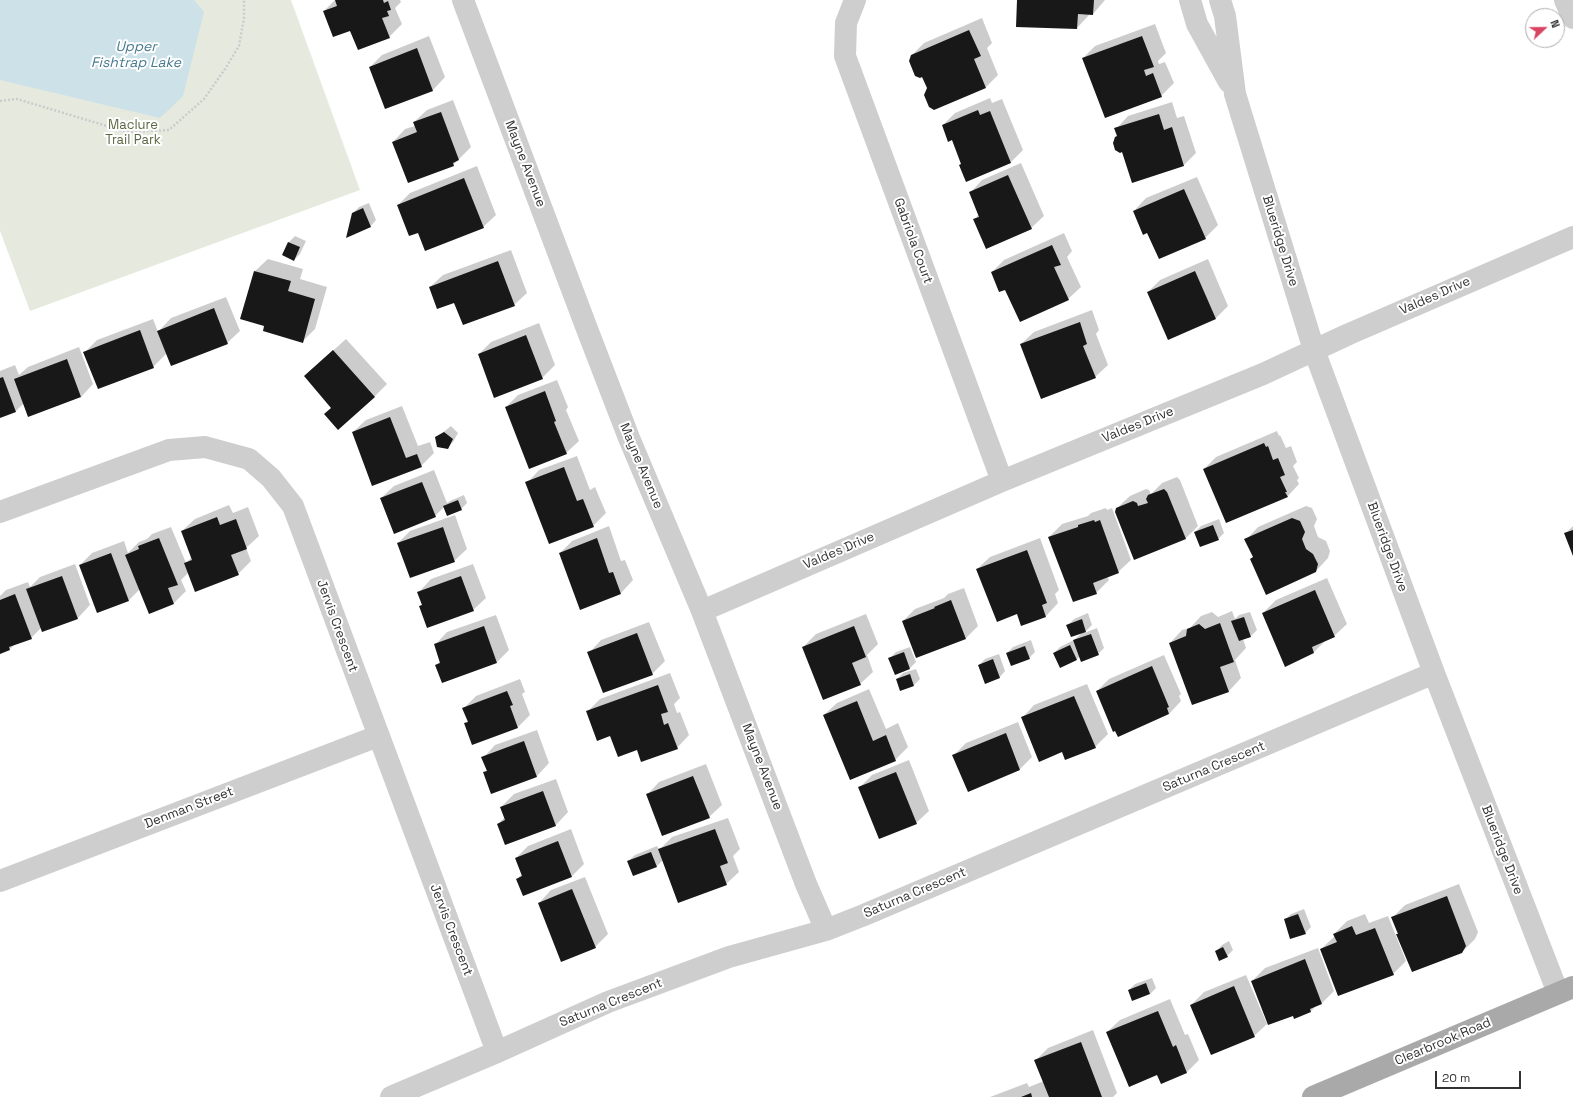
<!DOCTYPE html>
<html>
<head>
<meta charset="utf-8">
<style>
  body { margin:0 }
  #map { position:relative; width:1573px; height:1097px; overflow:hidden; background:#fff; font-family:"Space Grotesk",sans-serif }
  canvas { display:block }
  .north { position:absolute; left:1525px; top:8px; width:40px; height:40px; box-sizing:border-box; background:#fff; border:1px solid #adadad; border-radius:50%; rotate:68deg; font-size:11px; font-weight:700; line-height:16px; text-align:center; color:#313131 }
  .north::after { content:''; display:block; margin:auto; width:14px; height:18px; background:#d74560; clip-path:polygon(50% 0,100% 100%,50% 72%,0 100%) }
  .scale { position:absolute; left:1435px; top:1071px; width:86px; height:18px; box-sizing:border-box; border:2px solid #313131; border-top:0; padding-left:5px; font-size:12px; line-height:14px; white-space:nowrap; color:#313131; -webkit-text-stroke:3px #fff; paint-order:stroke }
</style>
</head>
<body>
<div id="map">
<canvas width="1573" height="1097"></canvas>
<div class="north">N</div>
<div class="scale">20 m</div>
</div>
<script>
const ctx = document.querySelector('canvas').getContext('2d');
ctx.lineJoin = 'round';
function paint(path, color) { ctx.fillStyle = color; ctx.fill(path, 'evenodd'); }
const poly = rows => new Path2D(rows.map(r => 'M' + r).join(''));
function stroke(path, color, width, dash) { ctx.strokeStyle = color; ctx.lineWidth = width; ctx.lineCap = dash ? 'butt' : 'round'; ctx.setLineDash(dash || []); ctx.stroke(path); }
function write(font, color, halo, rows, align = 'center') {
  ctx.font = font + ' "Space Grotesk",sans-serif'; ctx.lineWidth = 4; ctx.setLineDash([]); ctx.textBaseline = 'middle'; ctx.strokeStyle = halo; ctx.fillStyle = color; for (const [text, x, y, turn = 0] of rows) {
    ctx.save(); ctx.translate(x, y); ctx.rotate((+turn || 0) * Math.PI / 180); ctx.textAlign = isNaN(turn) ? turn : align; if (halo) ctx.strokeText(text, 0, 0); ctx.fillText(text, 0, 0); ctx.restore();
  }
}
const green = poly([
  [0,0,291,0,360,190,30,311,0,231]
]);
const water = poly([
  [0,0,194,0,204,12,183,96,160,118,0,80]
]);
const shadow = poly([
  [335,0,400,0,401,2,395,8,402,24,389,37,351,29,324,11],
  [1018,0,1105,0,1093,14,1090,13,1089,15,1077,28],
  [982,18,992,43,987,48,998,75,986,87,912,55,924,43],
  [1155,24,1166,53,1158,61,1159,64,1165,62,1174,83,1161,96,1083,58,1095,46],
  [429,36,445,77,433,90,386,108,370,67,382,55],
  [990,98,992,103,1002,99,1023,150,1011,162,967,181,962,164,952,139,943,125,955,113],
  [453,100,471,147,453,165,393,142,405,129,415,126,414,122,427,110],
  [1172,102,1177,118,1184,116,1196,153,1184,165,1116,129,1128,116],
  [1021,163,1044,216,1031,228,974,220,979,214,970,193,982,180],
  [477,166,496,215,483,227,418,231,398,205,410,193],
  [1197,177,1218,225,1205,238,1148,232,1134,211,1146,198],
  [369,203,376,220,370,227,353,213,359,207],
  [1064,233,1072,251,1067,257,1081,287,1068,299,1006,288,992,272,1004,260],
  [295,236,306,241,300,254,294,260,283,255,289,242],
  [511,250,527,293,514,305,430,287,443,275],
  [268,259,303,269,300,279,327,287,315,329,302,342,265,325,242,318,255,271],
  [1208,259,1228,306,1216,318,1148,292,1160,280],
  [226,297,240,331,227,343,167,353,153,367,85,352,97,340,153,319,158,332,171,318],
  [1092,310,1099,330,1096,334,1108,365,1095,377,1021,344,1034,332],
  [539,323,555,365,542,378,479,354,491,342],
  [346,339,387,384,374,397,332,408,318,364],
  [79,347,93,384,81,397,24,403,16,411,0,417,0,371,15,365,19,375,28,367],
  [557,380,568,407,566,410,579,441,566,453,506,407,518,395],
  [402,406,418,446,430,442,434,453,421,466,353,432,366,420],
  [451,426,458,433,453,442,447,448,436,438],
  [1277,431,1279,436,1280,435,1286,448,1291,446,1297,462,1293,466,1299,478,1297,480,1299,484,1287,497,1204,469,1216,457],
  [577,456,590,490,595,487,606,513,593,526,527,483,539,470],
  [434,470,447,503,450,501,464,495,467,503,461,509,444,507,435,516,381,498,394,486],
  [1177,477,1180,480,1198,526,1185,539,1117,508,1130,496,1146,489,1149,490,1151,494,1162,483],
  [229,505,233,513,248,507,259,536,246,548,251,561,238,574,189,572,181,580,186,591,174,603,140,589,129,600,80,565,92,553,124,541,128,553,139,542,147,539,152,534,171,527,186,563,192,557,182,531,195,519],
  [1306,506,1312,508,1317,519,1314,526,1318,537,1326,541,1330,551,1328,558,1316,571,1254,557,1246,540,1258,527],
  [1106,508,1107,510,1112,508,1131,560,1118,572,1107,576,1109,580,1096,593,1049,537,1062,524,1088,516,1091,513],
  [455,515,467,549,454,561,398,543,410,531],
  [1219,519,1224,533,1218,539,1195,532,1201,526],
  [609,526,621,561,625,560,633,580,621,593,560,553,572,541],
  [1573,526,1573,554,1565,534],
  [1040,538,1059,590,1055,594,1058,603,1046,616,1022,625,1018,613,977,569,990,557],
  [75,564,90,605,78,618,43,630,42,627,31,638,15,644,10,649,0,653,0,596,6,590,28,582,30,587,40,577],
  [473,564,486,598,473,610,420,607,423,604,419,592,431,579],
  [1327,578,1347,624,1334,636,1326,640,1314,652,1286,665,1263,613,1276,600],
  [964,588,978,626,966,638,917,657,903,621,915,609,944,598,948,594],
  [1232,611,1235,619,1239,615,1250,612,1257,630,1251,636,1243,639,1246,648,1235,660,1241,678,1229,691,1193,704,1170,643,1182,630,1190,628,1201,616,1212,612,1218,617],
  [1088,613,1092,625,1084,633,1097,628,1104,648,1098,654,1080,656,1077,659,1054,653,1060,647,1074,640,1083,632,1068,625,1074,619],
  [866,614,878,644,867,655,873,672,860,684,803,647,816,634],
  [496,615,509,650,497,662,436,665,441,661,435,645,447,632],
  [649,622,665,661,652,674,589,653,601,640],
  [1031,640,1035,652,1029,658,1007,653,1013,647],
  [910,647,916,662,910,668,896,674,890,658,896,652],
  [999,654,1005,671,999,678,979,665,985,659],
  [1164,655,1181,694,1179,696,1181,701,1169,714,1097,691,1109,679],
  [916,669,920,679,914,685,901,690,897,679,903,673],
  [670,673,680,698,674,704,677,713,680,712,689,735,677,748,638,749,611,735,587,712,600,699],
  [520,679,525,692,522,694,530,715,518,727,473,744,465,724,468,721,464,708,476,696],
  [1087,684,1108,734,1095,747,1063,751,1022,718,1034,705],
  [869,689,886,729,898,723,908,747,895,760,824,715,837,703],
  [1018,722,1032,757,1020,769,968,791,954,755,966,743],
  [537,730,549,763,537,776,492,793,484,773,487,770,483,758,495,745],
  [909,760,929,811,916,823,859,788,872,775],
  [706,764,722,805,709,817,647,795,659,782],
  [556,779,568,812,556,825,505,843,498,824,505,817,501,807,514,794],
  [728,818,740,849,733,856,739,872,726,884,663,860,657,866,628,861,635,855,657,846,659,850,672,837],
  [571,829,584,864,572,876,523,895,517,879,522,874,516,858,528,846],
  [585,877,608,934,595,947,539,903,551,890],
  [1459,884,1478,932,1475,939,1462,952,1397,934,1399,933,1393,917,1405,905],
  [1304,909,1311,927,1305,933,1285,920,1291,914],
  [1365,914,1369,923,1388,916,1406,961,1393,974,1321,949,1335,936,1334,934,1347,921],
  [1229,941,1233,950,1227,956,1216,951,1222,945],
  [1318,948,1334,991,1322,1003,1317,1005,1311,1011,1293,1014,1252,981,1265,968],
  [1246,975,1267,1024,1254,1036,1191,1005,1204,992],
  [1152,978,1156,988,1150,994,1129,990,1135,984],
  [1170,999,1185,1035,1188,1034,1199,1060,1187,1072,1161,1083,1157,1074,1107,1032,1120,1020],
  [1093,1030,1117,1093,1113,1097,990,1097,1027,1083,1029,1087,1044,1081,1036,1060,1048,1048]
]);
const building = poly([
  [335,0,383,0,384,3,388,1,391,10,387,11,389,16,382,18,390,38,358,50,350,31,333,37,323,11,337,6],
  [1017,0,1094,0,1093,15,1078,14,1077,29,1016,27],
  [969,30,981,56,974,59,986,88,934,110,929,107,924,95,927,88,922,77,920,78,915,76,909,61,911,55],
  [1142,36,1154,67,1144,70,1146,76,1153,73,1162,97,1105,118,1082,58],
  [417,48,433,91,385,109,369,67],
  [978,110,980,115,990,111,1011,163,966,182,959,165,961,164,952,140,948,142,942,125],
  [441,112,459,160,453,163,454,166,408,183,392,142,417,132,413,122],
  [1159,114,1164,130,1172,127,1184,166,1132,183,1122,152,1120,153,1115,150,1113,143,1115,137,1117,136,1114,128],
  [1008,175,1032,229,986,249,973,219,979,217,969,192],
  [464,178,484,228,425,251,418,233,409,236,397,205],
  [1184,189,1206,239,1159,259,1147,233,1143,235,1133,211],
  [363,208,371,227,346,238,352,213],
  [288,242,300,247,294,261,282,255],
  [1052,245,1061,265,1054,267,1069,300,1020,322,1005,290,999,292,991,272],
  [498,261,515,306,463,325,454,303,437,309,429,287],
  [254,271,291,281,288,291,315,299,303,343,263,331,264,326,240,319],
  [1195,271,1216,319,1168,340,1147,292],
  [214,308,228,344,171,366,157,331],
  [1080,322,1087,344,1083,346,1096,378,1041,399,1020,344],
  [140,330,154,368,98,389,83,352],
  [526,335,543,379,494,398,478,354],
  [333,350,375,397,338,430,324,414,331,408,304,376],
  [67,359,81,397,28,417,14,379],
  [3,377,16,412,0,418,0,378],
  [545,391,556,421,554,422,567,454,529,469,505,407],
  [390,417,406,458,417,454,422,467,372,486,352,432],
  [444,432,453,439,448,449,437,447,435,437],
  [1264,443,1266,447,1268,446,1273,460,1278,458,1285,475,1280,477,1287,492,1285,492,1288,497,1226,523,1203,469],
  [564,467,577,501,583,499,594,527,549,544,525,482],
  [422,482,436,517,394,534,380,498],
  [1164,489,1167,492,1186,539,1134,560,1115,512,1116,508,1133,501,1137,503,1138,506,1148,503,1146,499,1148,495],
  [458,500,462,510,447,516,443,506],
  [217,517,220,525,236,519,247,549,231,555,239,575,195,592,184,563,192,560,181,531],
  [1292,518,1300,521,1305,532,1302,539,1306,549,1313,554,1318,564,1316,572,1266,595,1250,559,1253,557,1244,539],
  [1094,520,1095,522,1100,520,1119,573,1093,583,1097,594,1073,602,1048,537,1078,527,1078,525],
  [1213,525,1219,540,1200,547,1194,532],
  [443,527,455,562,410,578,397,543],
  [1573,530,1573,556,1564,533],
  [159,538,178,585,168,588,174,604,149,614,125,555,139,549,138,546],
  [597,538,609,573,613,572,621,594,580,610,559,553],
  [1027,550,1047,603,1042,605,1046,617,1021,626,1017,614,997,622,976,569],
  [111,553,129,601,97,613,79,565],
  [62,576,78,619,42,632,26,589],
  [461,576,474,611,427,628,419,606,422,605,417,592],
  [1315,590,1335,637,1312,647,1314,653,1285,667,1262,613],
  [15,594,32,639,9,647,10,650,0,654,0,600],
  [951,600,966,639,916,658,902,621,935,608,934,607],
  [1244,617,1251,637,1239,641,1231,621],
  [1082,619,1086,632,1071,637,1066,625],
  [1220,623,1234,662,1220,667,1229,692,1192,705,1169,643,1186,636,1187,629,1199,624,1205,629],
  [484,626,497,663,442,683,435,665,440,663,434,644],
  [854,626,866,657,852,663,861,685,823,700,802,647],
  [637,633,653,675,603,693,587,652],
  [1091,634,1099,655,1081,662,1073,640],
  [1070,645,1077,660,1060,668,1053,653],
  [1025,646,1030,659,1011,666,1006,653],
  [904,652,910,669,895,675,888,658],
  [993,659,1000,678,985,684,978,665],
  [1152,666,1169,707,1167,708,1169,714,1118,737,1115,731,1113,732,1096,691],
  [910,674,914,686,900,691,896,679],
  [658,685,668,712,661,714,664,725,668,723,678,749,641,762,637,750,618,757,610,736,597,741,586,711],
  [507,691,513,705,510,706,518,728,472,745,464,723,468,722,462,708],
  [1074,696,1096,748,1065,760,1062,752,1039,762,1021,717],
  [857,701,873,741,886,735,896,761,850,780,823,715],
  [1006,733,1020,770,968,792,952,755],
  [524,741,537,777,491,794,483,772,487,771,481,757],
  [896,772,917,824,879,839,858,787],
  [693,776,710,818,662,836,646,794],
  [543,791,556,826,505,845,497,824,505,820,500,807],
  [715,829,728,863,720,866,727,885,678,903,658,849],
  [558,841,572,877,523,896,516,879,522,876,515,858],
  [651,852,657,867,633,876,627,861],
  [572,889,596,948,561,962,538,903],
  [1447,896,1466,946,1462,953,1412,972,1396,934,1398,934,1391,917],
  [1298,914,1306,934,1290,939,1284,919],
  [1352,926,1356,935,1375,928,1394,975,1338,996,1320,949,1337,942,1333,934],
  [1223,947,1228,957,1219,961,1215,951],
  [1305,959,1322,1004,1310,1009,1311,1012,1294,1019,1293,1016,1268,1025,1251,981],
  [1146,983,1150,994,1132,1001,1128,990],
  [1234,986,1255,1037,1211,1055,1190,1005],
  [1158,1011,1173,1047,1176,1045,1187,1073,1161,1084,1157,1075,1129,1087,1106,1032],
  [1081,1042,1102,1097,1049,1097,1034,1060],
  [1031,1093,1032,1097,1021,1097]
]);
const path = poly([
  [0,101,17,99,127,132,169,130,204,99,225,69,239,46,244,18,244,0]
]);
const minor = poly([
  [463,0,587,329,629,438,702,611,806,884,826,930],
  [855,0,846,23,845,56,1002,481],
  [1190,0,1197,24,1229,82],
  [1220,0,1225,16,1235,94,1314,350,1434,673,1558,993],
  [1565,0,1573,18],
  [0,512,169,450,205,447,249,459,271,478,293,506,497,1052],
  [702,611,1002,481,1263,374,1349,334,1573,237],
  [0,881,378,736],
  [391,1097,497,1052,608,1002,729,957,826,930,864,915,1434,673]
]);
const major = poly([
  [1313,1097,1573,987]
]);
const parkNames = [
  ["Maclure",133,125],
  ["Trail Park",133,140]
];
const streetNames = [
  ["Mayne Avenue",525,164,69],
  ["Gabriola Court",913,241,70],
  ["Blueridge Drive",1280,241,73],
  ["Valdes Drive",1435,296,-24],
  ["Valdes Drive",1138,425,-22],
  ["Mayne Avenue",641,466,67],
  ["Blueridge Drive",1387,547,70],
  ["Valdes Drive",839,551,-23],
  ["Jervis Crescent",337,626,70],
  ["Mayne Avenue",762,767,69],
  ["Saturna Crescent",1214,767,-23],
  ["Denman Street",189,808,-21],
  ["Blueridge Drive",1502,850,69],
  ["Saturna Crescent",915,893,-23],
  ["Jervis Crescent",451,930,69],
  ["Saturna Crescent",611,1003,-22],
  ["Clearbrook Road",1443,1042,-23]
];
const waterNames = [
  ["Upper",136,47],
  ["Fishtrap Lake",136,63]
];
paint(green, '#e6eade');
paint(water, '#cce1e8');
paint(shadow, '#0003');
paint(building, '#181818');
stroke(path, '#cbcbcb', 2.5, [2, 2]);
stroke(minor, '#cecece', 22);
stroke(major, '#a9a9a9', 22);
write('13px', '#596a42', '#fff', parkNames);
write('13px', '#313131', '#fff', streetNames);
write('italic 14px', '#457a8e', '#fff', waterNames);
</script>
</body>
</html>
